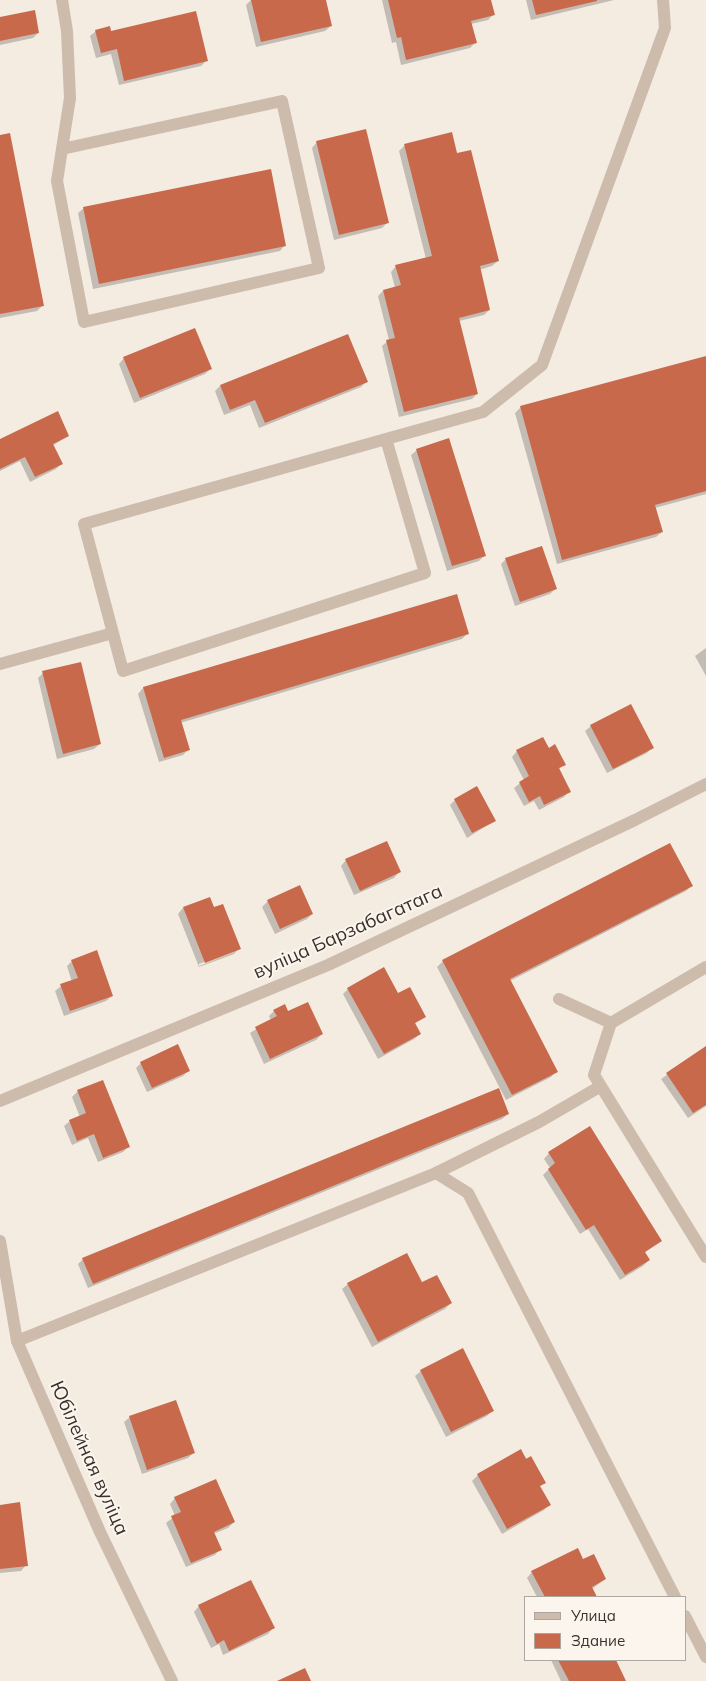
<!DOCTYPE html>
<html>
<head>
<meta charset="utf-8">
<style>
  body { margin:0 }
  #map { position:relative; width:706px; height:1681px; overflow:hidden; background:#f4ebe1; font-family:Mulish,sans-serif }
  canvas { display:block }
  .legend { position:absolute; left:524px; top:1596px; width:162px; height:65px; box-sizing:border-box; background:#fbf5ee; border:1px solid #aea6a0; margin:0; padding:6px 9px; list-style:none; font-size:15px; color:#3b302b }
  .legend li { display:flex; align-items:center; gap:10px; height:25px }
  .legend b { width:25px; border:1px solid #aea6a0 }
</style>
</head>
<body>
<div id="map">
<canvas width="706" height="1681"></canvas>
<ul class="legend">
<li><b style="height:6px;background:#cdbbac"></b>Улица</li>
<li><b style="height:14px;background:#c8694b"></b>Здание</li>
</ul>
</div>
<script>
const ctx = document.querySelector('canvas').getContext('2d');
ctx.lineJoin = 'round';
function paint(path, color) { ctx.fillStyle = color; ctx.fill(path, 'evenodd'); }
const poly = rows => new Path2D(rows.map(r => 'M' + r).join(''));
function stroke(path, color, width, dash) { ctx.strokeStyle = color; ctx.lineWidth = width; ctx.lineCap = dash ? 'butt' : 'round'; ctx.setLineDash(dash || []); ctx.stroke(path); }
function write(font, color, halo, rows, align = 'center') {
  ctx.font = font + ' Mulish,sans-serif'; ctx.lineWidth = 4; ctx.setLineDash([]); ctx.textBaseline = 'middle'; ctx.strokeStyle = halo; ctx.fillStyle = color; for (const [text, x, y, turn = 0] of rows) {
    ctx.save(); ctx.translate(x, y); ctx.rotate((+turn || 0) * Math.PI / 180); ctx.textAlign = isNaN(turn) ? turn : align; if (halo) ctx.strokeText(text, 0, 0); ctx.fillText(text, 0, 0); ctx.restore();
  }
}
const shadow = poly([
  [251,0,325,0,331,26,325,31,256,47,246,5],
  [382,0,490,0,493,15,488,20,471,24,475,43,470,48,401,65,396,42,392,43],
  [526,0,614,0,531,20],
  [0,18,38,33,33,38,0,45],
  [96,31,110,33,206,61,201,66,119,85,111,54,96,58,90,36],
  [451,134,456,155,498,261,492,266,479,270,489,310,484,315,459,321,477,394,472,399,399,417,382,346,389,340,378,296,383,291,395,288,391,272,396,266,426,259,399,151,404,146],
  [0,137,43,305,37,311,0,318],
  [317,142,387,223,382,228,334,240,312,148],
  [84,208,285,245,280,251,93,289,78,213],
  [347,335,366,382,361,387,259,428,250,405,224,415,215,391,220,386],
  [706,357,706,494,655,508,662,532,656,537,557,564,515,413,521,407],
  [124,358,210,369,205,374,134,403,119,364],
  [68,436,52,446,61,464,56,469,30,482,20,461,0,471,0,440],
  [417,450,485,555,479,561,447,571,411,455],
  [506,559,555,589,550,594,515,606,501,564],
  [467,634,462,639,180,723,188,750,183,755,159,762,138,694,143,688],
  [706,648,706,676,695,656],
  [43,673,100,744,94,749,57,759,38,678],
  [591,726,652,747,647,753,607,773,585,731],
  [548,750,564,764,558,770,569,791,564,797,539,810,534,801,524,806,514,788,524,780,512,757,517,751],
  [455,800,494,821,467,838,450,805],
  [346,860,399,872,394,878,354,895,341,866],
  [300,886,312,914,307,919,275,934,262,907,268,901],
  [691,886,686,891,510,981,556,1071,551,1077,506,1100,437,967,443,961],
  [209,898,213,908,239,948,234,954,199,967,178,914,183,908],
  [234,950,234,952,199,966,199,964],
  [72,961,112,996,106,1001,64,1016,55,991,61,986,72,982,67,966],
  [348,989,398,995,425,1016,414,1024,420,1034,414,1039,378,1059,343,994],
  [274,1011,288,1012,322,1034,316,1040,264,1064,250,1033,271,1020,269,1016],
  [706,1048,706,1106,688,1118,661,1079],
  [141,1063,189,1070,183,1076,147,1092,136,1068],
  [103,1082,128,1147,123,1152,98,1162,88,1138,72,1145,64,1126,70,1121,80,1117,72,1097,77,1092],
  [508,1114,502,1119,88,1288,78,1264,83,1259],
  [549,1153,660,1241,644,1253,649,1260,643,1266,620,1280,588,1229,580,1234,543,1175,550,1168,544,1159],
  [348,1284,422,1284,451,1303,445,1309,372,1347,342,1289],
  [421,1371,492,1411,487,1416,446,1437,415,1376],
  [130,1417,193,1453,188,1458,142,1474,124,1422],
  [521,1451,544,1482,539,1487,549,1505,544,1510,502,1534,472,1481,478,1475],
  [175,1498,234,1522,228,1528,213,1534,220,1549,215,1555,186,1567,166,1523,175,1516,170,1504],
  [0,1506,26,1565,21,1571,0,1573],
  [583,1561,605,1579,592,1589,596,1597,537,1597,527,1578,532,1572],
  [199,1606,273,1628,268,1634,223,1655,219,1644,211,1648,194,1612],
  [551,1660,614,1660,625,1681,561,1681]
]);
const building = poly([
  [251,0,326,0,332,26,261,42],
  [388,0,491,0,495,15,471,21,477,43,406,60,401,37,397,38],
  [532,0,597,0,597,1,536,15],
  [35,10,39,33,0,41,0,17],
  [196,11,208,61,124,81,117,49,101,53,95,30,110,26,111,31],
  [366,129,389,223,339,235,316,141],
  [452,132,457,153,471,150,499,261,480,266,490,310,459,318,478,394,404,412,386,340,395,338,383,290,401,285,395,265,432,256,404,144],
  [10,133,44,306,0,314,0,135],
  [271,169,286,246,99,284,83,207],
  [195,328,212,369,140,398,123,357],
  [348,334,368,382,265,423,255,400,230,410,220,385],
  [706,356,706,491,655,505,663,532,562,560,520,406],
  [58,411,69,436,53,444,63,464,35,477,25,457,0,469,0,439],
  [449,438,486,556,452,566,416,449],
  [542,546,557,589,520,602,505,558],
  [457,594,469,634,181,720,190,750,164,758,143,687],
  [81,662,101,744,63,754,42,671],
  [631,704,654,748,613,769,590,725],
  [543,737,549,748,555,744,566,765,559,768,571,792,544,805,540,796,529,802,519,782,529,776,516,750],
  [477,786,496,821,472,833,454,799],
  [387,841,401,872,360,891,345,859],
  [670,843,693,886,510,979,558,1072,512,1095,442,960],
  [300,885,313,914,280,929,267,900],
  [210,897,214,907,223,904,241,949,205,963,183,907],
  [97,950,113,996,70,1011,60,984,78,978,71,960],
  [384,967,398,993,410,987,426,1017,415,1023,421,1034,384,1054,347,988],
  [308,1002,323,1034,270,1059,255,1027,277,1016,273,1010,285,1004,288,1011],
  [178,1044,190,1071,152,1088,140,1062],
  [706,1046,706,1105,693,1113,666,1073],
  [103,1080,130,1147,103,1158,94,1134,77,1141,69,1120,86,1113,77,1090],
  [499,1088,509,1114,93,1284,82,1258],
  [590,1126,662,1241,645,1252,650,1260,625,1275,594,1225,586,1230,548,1169,555,1163,548,1152],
  [407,1253,422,1282,437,1275,452,1303,378,1342,347,1283],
  [463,1348,494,1411,451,1432,420,1370],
  [176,1400,195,1453,147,1470,129,1416],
  [521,1449,526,1459,531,1456,546,1483,540,1486,551,1505,507,1529,477,1474],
  [216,1479,235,1522,214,1532,222,1550,191,1563,171,1516,181,1512,174,1497],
  [20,1502,28,1566,0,1569,0,1505],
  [578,1548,583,1559,594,1554,606,1579,592,1587,597,1597,545,1597,531,1571],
  [251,1580,275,1628,229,1651,224,1640,217,1644,198,1605],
  [558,1660,616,1660,626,1681,569,1681],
  [305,1668,311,1681,277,1681]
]);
const service = poly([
  [62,0,67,31,70,98,57,181,84,322,319,268,282,101,62,149],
  [386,439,425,573,123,671,84,524,386,439],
  [386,439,483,412,542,365,665,28,663,0],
  [0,664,113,633],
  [559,999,611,1023,706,967],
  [611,1023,594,1075,706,1257],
  [436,1173,539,1122,601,1086]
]);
const minor = poly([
  [0,1101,328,965,635,820,706,784],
  [17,1341,436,1173,468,1193,675,1597],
  [685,1616,706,1657]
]);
const tertiary = poly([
  [0,1241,17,1341,100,1532,172,1681]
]);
const streetNames = [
  ["вуліца Барзабагатага",348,932,-24],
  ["Юбілейная вуліца",89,1458,66]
];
paint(shadow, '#0003');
paint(building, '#c8694b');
stroke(service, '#cdbbac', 12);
stroke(minor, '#cdbbac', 12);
stroke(tertiary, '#cdbbac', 12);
write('19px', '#3b302b', '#fbf5ee', streetNames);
</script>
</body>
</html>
